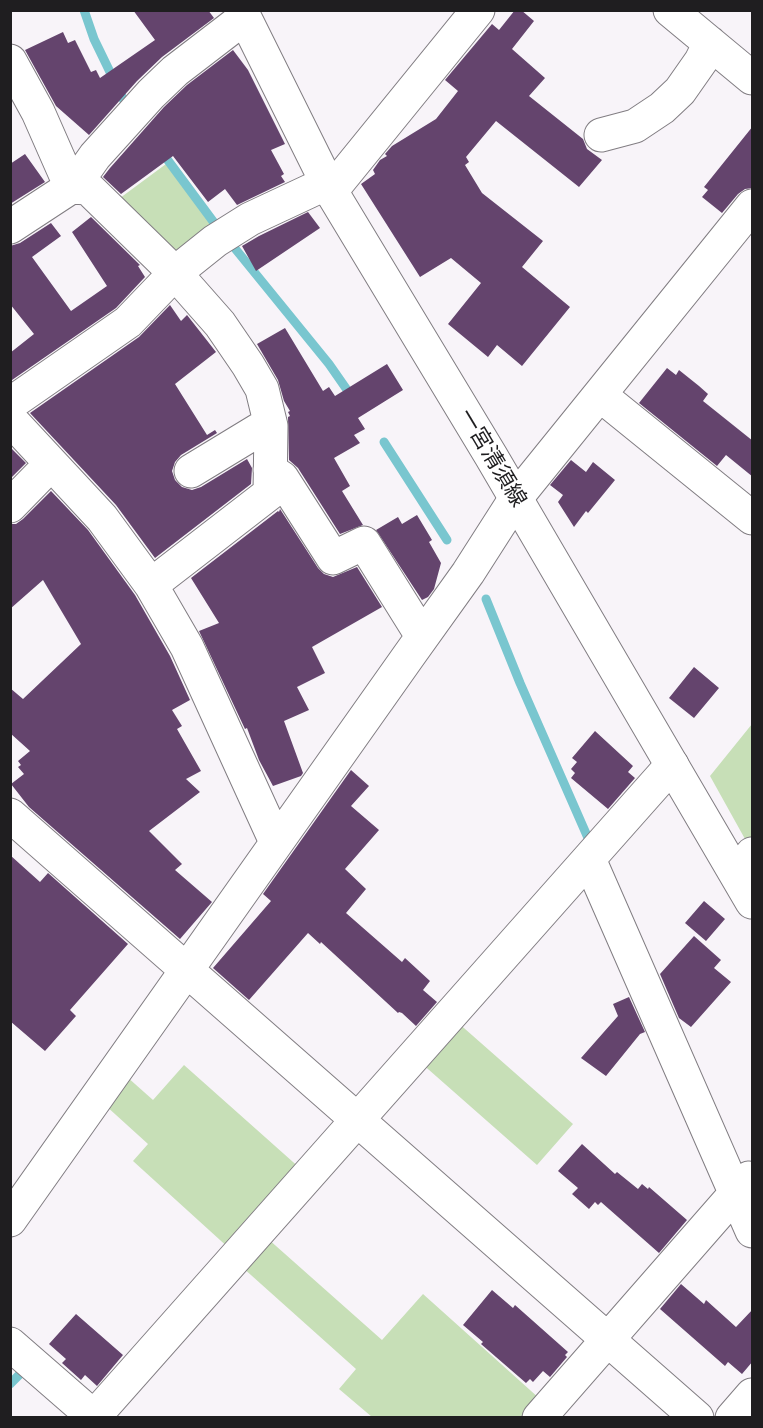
<!DOCTYPE html>
<html>
<head>
<meta charset="utf-8">
<style>
  body { margin:0 }
  #map { position:relative; width:763px; height:1428px; overflow:hidden; background:#f8f4f9; font-family:Cabin,sans-serif }
  canvas { display:block }
  .frame { position:absolute; inset:0; border:12px solid #1f1e20; pointer-events:none }
</style>
</head>
<body>
<div id="map">
<canvas width="763" height="1428"></canvas>
<div class="frame"></div>
</div>
<script>
const ctx = document.querySelector('canvas').getContext('2d');
ctx.lineJoin = 'round';
function paint(path, color) { ctx.fillStyle = color; ctx.fill(path, 'evenodd'); }
const poly = rows => new Path2D(rows.map(r => 'M' + r).join(''));
function stroke(path, color, width, dash) { ctx.strokeStyle = color; ctx.lineWidth = width; ctx.lineCap = dash ? 'butt' : 'round'; ctx.setLineDash(dash || []); ctx.stroke(path); }
function write(font, color, halo, rows, align = 'center') {
  ctx.font = font + ' Cabin,"Noto Sans JP",sans-serif'; ctx.lineWidth = 6; ctx.setLineDash([]); ctx.textBaseline = 'middle'; ctx.strokeStyle = halo; ctx.fillStyle = color; for (const [text, x, y, turn = 0] of rows) {
    ctx.save(); ctx.translate(x, y); ctx.rotate((+turn || 0) * Math.PI / 180); ctx.textAlign = isNaN(turn) ? turn : align; if (halo) ctx.strokeText(text, 0, 0); ctx.fillText(text, 0, 0); ctx.restore();
  }
}
const green = poly([
  [166,164,215,230,175,255,116,201],
  [752,724,752,840,745,839,710,776],
  [456,1021,573,1124,537,1165,420,1062],
  [184,1065,302,1170,231,1250,133,1161,148,1144,105,1105,126,1076,153,1100],
  [267,1238,382,1340,423,1294,540,1399,524,1417,372,1417,339,1389,356,1369,242,1267]
]);
const stream = poly([
  [84,10,94,39,126,105],
  [161,151,218,228],
  [233,246,329,364,352,397],
  [384,442,447,540],
  [486,599,520,683,588,838],
  [10,1384,22,1372]
]);
const building = poly([
  [133,10,208,10,214,18,162,57,137,81,89,135,56,106,25,50,63,32,68,43,75,40,91,72,96,70,100,78,155,40],
  [515,10,521,10,534,21,512,49,545,78,529,96,583,139,587,149,602,160,579,187,496,121,466,157,469,162,465,165,482,193,543,241,522,267,570,307,522,366,497,345,488,357,448,324,481,283,451,258,420,277,361,184,375,174,373,170,380,160,387,156,385,154,392,146,436,119,458,91,445,80,492,24,499,30],
  [233,50,248,70,285,144,271,150,284,174,281,176,285,182,237,205,225,189,208,202,173,156,121,194,103,177,110,168,164,107,187,85],
  [753,126,753,188,745,189,738,194,722,213,702,197,708,190,704,187],
  [25,154,45,182,10,204,10,164],
  [308,212,320,228,256,271,242,246,259,236],
  [91,217,140,265,138,266,145,277,116,308,12,380,10,377,10,353,34,334,10,304,10,246,20,243,51,223,61,236,32,257,71,311,107,286,72,232],
  [170,305,181,321,187,315,216,352,175,384,207,435,215,430,217,433,181,455,175,462,172,471,175,480,182,487,192,490,201,487,247,459,252,468,251,484,155,558,116,505,30,413,139,337],
  [285,328,323,391,329,387,335,396,387,364,403,390,358,418,365,429,354,435,360,443,334,458,350,486,342,491,363,525,340,534,298,468,289,460,288,417,290,416,288,412,290,411,284,401,278,380,257,344],
  [667,368,676,375,679,370,699,386,708,394,703,401,753,441,753,477,726,455,717,466,639,403],
  [12,449,26,463,10,479,10,451],
  [571,460,586,472,593,462,615,480,588,513,586,511,574,527,558,502,563,495,550,485],
  [51,491,88,530,135,595,170,656,190,700,172,710,182,726,177,729,201,771,186,779,200,792,149,831,182,864,175,870,212,902,180,939,29,807,11,784,24,774,18,767,21,765,18,761,30,751,10,733,10,688,23,699,81,644,43,580,10,609,10,524,16,524,23,519],
  [280,509,318,568,324,574,333,577,357,567,382,607,312,647,325,673,297,687,309,710,284,721,303,773,301,776,273,786,259,760,247,728,245,729,199,631,219,623,191,578,278,511,279,512],
  [417,515,432,540,429,542,441,563,434,589,428,597,422,600,376,530,398,517,402,524],
  [694,667,719,688,694,718,669,698],
  [595,731,633,766,628,772,635,778,608,809,571,778,575,773,571,769,577,762,572,758],
  [351,770,369,786,351,806,379,830,345,869,366,889,346,913,402,962,405,958,430,981,423,990,437,1002,416,1026,402,1013,399,1012,398,1013,321,942,320,944,308,933,249,1000,213,968,271,901,263,894],
  [10,855,40,882,48,873,128,944,70,1010,76,1016,45,1051,10,1021],
  [704,901,725,919,706,941,685,923],
  [694,936,721,960,714,968,731,982,691,1027,679,1018,660,974],
  [629,997,645,1032,640,1034,606,1076,581,1058,618,1016,613,1004],
  [582,1144,615,1174,617,1172,638,1189,642,1184,648,1189,649,1187,687,1220,659,1253,601,1202,598,1205,595,1202,589,1209,572,1194,578,1188,558,1171],
  [681,1284,704,1304,706,1300,736,1327,753,1309,753,1361,742,1374,728,1362,725,1366,660,1309],
  [492,1290,513,1308,515,1305,568,1352,565,1355,567,1357,550,1377,543,1371,533,1382,530,1379,526,1383,481,1344,483,1342,463,1325],
  [76,1314,123,1355,97,1386,85,1375,81,1380,62,1363,66,1359,49,1344]
]);
const minor = poly([
  [670,10,752,78],
  [10,61,38,112,71,187],
  [601,135,635,126,662,108,680,91,701,61,710,43],
  [79,187,83,173,95,156,151,94,175,71,244,18],
  [331,191,478,10],
  [10,227,71,187,88,188,175,273,220,324,248,365,262,389,271,426,270,493,151,585],
  [600,395,752,518],
  [10,404,128,322,175,273,215,241,250,219,327,183],
  [10,419,102,518,151,585,187,647,276,842],
  [270,470,282,478,333,558,364,543,422,636],
  [191,471,270,423],
  [10,506,51,464],
  [10,815,697,1418],
  [589,859,752,1231],
  [737,873,752,854],
  [10,1220,410,654,468,573,516,498,752,206],
  [10,1344,95,1418],
  [93,1418,672,765],
  [539,1418,749,1178],
  [732,1418,752,1395]
]);
const major = poly([
  [241,10,331,191,491,456,752,902]
]);
const streetNames = [
  ["一宮清須線",492,458,59]
];
paint(green, '#c7dfb7');
stroke(stream, '#79c6cf', 9);
paint(building, '#64446d');
stroke(minor, '#817d82', 35);
stroke(major, '#817d82', 35);
stroke(minor, '#fff', 33);
stroke(major, '#fff', 33);
write('22px', '#1f1e20', '#fff', streetNames);
</script>
</body>
</html>
